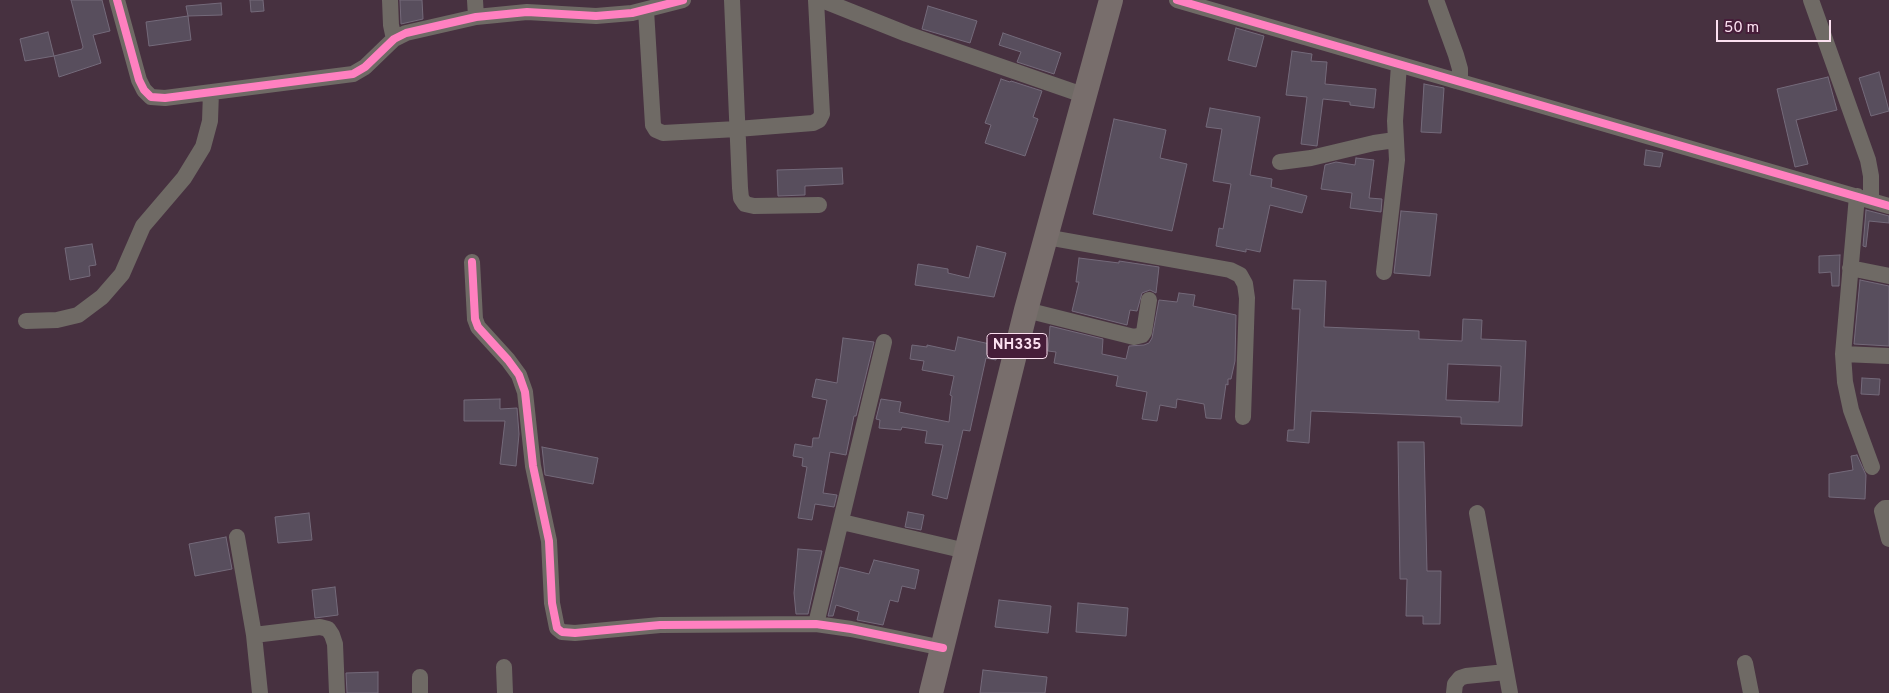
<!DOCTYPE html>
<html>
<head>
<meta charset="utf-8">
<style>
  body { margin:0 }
  #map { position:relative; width:1889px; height:693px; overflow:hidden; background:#473140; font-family:Overpass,sans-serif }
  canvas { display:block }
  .scale { position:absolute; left:1716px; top:20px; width:115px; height:22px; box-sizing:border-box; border:2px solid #fce1f1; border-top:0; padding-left:6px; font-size:15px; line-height:18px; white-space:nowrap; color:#fce1f1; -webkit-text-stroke:4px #461d39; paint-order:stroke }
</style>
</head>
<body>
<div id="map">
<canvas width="1889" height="693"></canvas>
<div class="scale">50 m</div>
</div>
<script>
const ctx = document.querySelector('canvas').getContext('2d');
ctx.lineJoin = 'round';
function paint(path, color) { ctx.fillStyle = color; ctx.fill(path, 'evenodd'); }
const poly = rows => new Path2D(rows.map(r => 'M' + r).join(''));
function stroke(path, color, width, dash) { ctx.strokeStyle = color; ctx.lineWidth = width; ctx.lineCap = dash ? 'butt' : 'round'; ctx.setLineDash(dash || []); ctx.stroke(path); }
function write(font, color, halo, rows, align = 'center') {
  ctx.font = font + ' Overpass,sans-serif'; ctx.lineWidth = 4.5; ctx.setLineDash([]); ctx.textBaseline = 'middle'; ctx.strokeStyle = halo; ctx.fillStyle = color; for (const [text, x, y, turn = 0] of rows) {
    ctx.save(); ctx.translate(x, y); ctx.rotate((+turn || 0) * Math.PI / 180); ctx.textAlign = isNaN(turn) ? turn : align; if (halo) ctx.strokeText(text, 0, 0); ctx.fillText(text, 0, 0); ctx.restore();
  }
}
const building = poly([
  [71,0,102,0,110,31,93,35,101,63,59,77,54,56,82,49,83,47,71,0],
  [250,0,263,0,264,11,251,12,250,0],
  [400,0,422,0,423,19,401,24,400,0],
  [221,3,222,15,188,16,191,40,149,46,146,22,188,16,186,6,221,3],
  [928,6,977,21,970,43,922,29,928,6],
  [1236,28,1264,36,1256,67,1228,60,1236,28],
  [48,32,54,56,25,61,20,39,48,32],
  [1003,33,1061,53,1054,74,1017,62,1021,52,999,45,1003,33],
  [1292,51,1312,54,1311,61,1327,62,1325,84,1376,89,1374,108,1350,105,1350,102,1323,99,1317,146,1301,144,1307,97,1286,95,1292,51],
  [1879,72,1889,111,1871,116,1859,78,1879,72],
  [1828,77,1837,110,1796,120,1808,164,1795,167,1777,89,1828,77],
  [1001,79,1010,82,1011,81,1042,91,1033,117,1038,119,1025,156,985,143,991,125,985,123,1001,79],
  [1424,84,1444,88,1441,133,1421,132,1424,84],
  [1210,108,1260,117,1250,175,1272,179,1271,187,1307,196,1302,213,1270,205,1260,252,1246,249,1246,252,1216,246,1219,228,1223,229,1231,184,1213,181,1222,129,1206,127,1210,108],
  [1114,119,1166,130,1160,158,1187,164,1172,231,1093,214,1114,119],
  [1646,150,1663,153,1660,167,1644,165,1646,150],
  [1356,158,1374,160,1369,198,1382,199,1381,212,1350,208,1352,193,1321,189,1325,165,1336,162,1355,165,1356,158],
  [842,168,843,184,805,186,805,195,778,196,777,170,842,168],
  [1866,210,1889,216,1889,223,1869,221,1866,247,1863,246,1866,210],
  [1401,211,1437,214,1430,276,1394,273,1401,211],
  [92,244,96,265,89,266,90,276,70,280,65,248,92,244],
  [977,246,1006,253,994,297,915,285,918,264,948,269,948,273,969,278,977,246],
  [1840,255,1839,286,1832,286,1831,272,1819,273,1819,256,1840,255],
  [1079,258,1119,263,1119,261,1159,267,1156,293,1150,290,1142,293,1137,311,1130,310,1127,325,1072,311,1079,282,1076,282,1079,258],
  [1294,280,1326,281,1324,327,1419,331,1419,339,1462,341,1463,319,1482,320,1481,339,1526,341,1522,426,1461,424,1461,417,1311,411,1309,443,1287,441,1288,430,1294,430,1300,309,1292,309,1294,280],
  [1448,364,1501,366,1499,402,1446,400,1448,364],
  [1860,280,1889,286,1889,346,1854,344,1860,280],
  [1179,293,1195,295,1193,306,1236,315,1235,361,1231,379,1228,379,1228,385,1226,384,1221,419,1206,418,1204,404,1177,399,1176,408,1160,405,1157,421,1142,419,1147,392,1116,386,1118,376,1054,363,1056,352,1048,351,1050,326,1103,339,1102,354,1126,359,1129,346,1144,345,1149,343,1152,338,1159,300,1177,302,1179,293],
  [958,337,999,346,996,360,986,358,970,431,963,430,947,499,932,495,943,445,925,443,927,431,902,427,901,430,879,428,880,420,876,419,881,399,901,402,899,412,949,422,952,396,950,395,954,376,922,370,924,361,910,359,912,345,927,347,927,345,955,351,958,337],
  [843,338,874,342,856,416,854,416,846,455,830,452,823,493,837,495,834,507,815,504,812,520,798,518,807,467,802,466,803,458,793,456,795,444,812,447,813,438,819,438,827,400,812,397,816,379,837,383,843,338],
  [1862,378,1880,379,1879,395,1861,394,1862,378],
  [500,399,500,409,517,408,519,434,516,466,500,464,505,421,464,421,464,400,500,399],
  [1398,442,1424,442,1427,571,1441,571,1440,624,1423,624,1423,616,1406,616,1407,579,1400,579,1398,442],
  [542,447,598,458,593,484,545,475,542,447],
  [1857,455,1866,475,1865,499,1829,497,1829,474,1853,470,1851,456,1857,455],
  [908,512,924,515,921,530,905,527,908,512],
  [309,513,312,540,278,543,275,517,309,513],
  [226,537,232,569,195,576,189,544,226,537],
  [798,549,822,551,808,614,796,614,794,593,798,549],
  [874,560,919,570,915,589,902,586,898,602,890,600,883,625,857,620,859,612,836,605,833,616,828,616,840,567,869,574,874,560],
  [335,587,338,615,315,618,312,590,335,587],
  [999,600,1051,606,1048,633,995,627,999,600],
  [1078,603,1128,608,1126,636,1076,632,1078,603],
  [983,670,1047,677,1045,693,980,693,983,670],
  [378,672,378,693,347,693,346,673,378,672]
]);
const minor = poly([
  [117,0,139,80,144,90,151,97,165,98,353,74,365,67,394,39,406,33,476,17,527,12,596,16,632,13,683,0],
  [390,0,391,25,394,39],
  [475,0,476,17],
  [732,0,740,188,741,198,745,204,754,206,819,205],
  [822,0,907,34,1086,96],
  [1177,0,1889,206],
  [1436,0,1456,55,1460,69,1460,82],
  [1811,0,1868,160,1871,176,1871,200],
  [646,10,653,125,656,130,663,133,737,129,813,123,819,120,822,114,816,0],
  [1280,162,1311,158,1374,143,1395,140],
  [1857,196,1843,354,1845,382,1851,410,1872,467],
  [1046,237,1230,270,1240,275,1245,284,1247,298,1243,417],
  [472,262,475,319,478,327,508,360,519,375,525,392,533,466,549,541,552,603,557,628,562,632,575,633,660,625,816,624,851,629,943,648],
  [1850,268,1889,276],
  [1384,272,1397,160,1395,121,1399,65],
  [1026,310,1134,337,1142,335,1144,332,1149,300],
  [26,321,57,320,78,315,102,297,122,274,143,226,184,178,203,147,210,121,211,92],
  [1843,354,1889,356],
  [1889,508,1885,508,1882,511,1889,539],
  [1477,513,1510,693],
  [842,522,966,551],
  [237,537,254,635,260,693],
  [816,624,884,342],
  [254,635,320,627,328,629,332,635,335,644,337,693],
  [1745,663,1751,693],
  [504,667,505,693],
  [420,677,420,693],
  [1454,693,1455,684,1460,678,1466,676,1506,672]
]);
const highway = poly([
  [931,693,1026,310,1111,0]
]);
const cycleway = poly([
  [117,0,139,80,144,90,151,97,165,98,353,74,365,67,394,39,406,33,476,17,527,12,596,16,632,13,683,0],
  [1177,0,1889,206],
  [472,262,475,319,478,327,508,360,519,375,525,392,533,466,549,541,552,603,557,628,562,632,575,633,660,625,816,624,851,629,943,648]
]);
const shields = [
  [1017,346,60]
];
const shieldNames = [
  ["NH335",1017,346]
];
paint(building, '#584e5d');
stroke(building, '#746a7a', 1);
stroke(minor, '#6f6a65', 16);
stroke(highway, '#786e6c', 24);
stroke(cycleway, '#ff80c0', 8);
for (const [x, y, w] of shields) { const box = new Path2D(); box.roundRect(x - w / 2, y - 12.5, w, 25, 4); ctx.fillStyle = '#461d39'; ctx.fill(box); stroke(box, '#fce1f1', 1); }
write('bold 15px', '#fce1f1', null, shieldNames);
</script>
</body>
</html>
